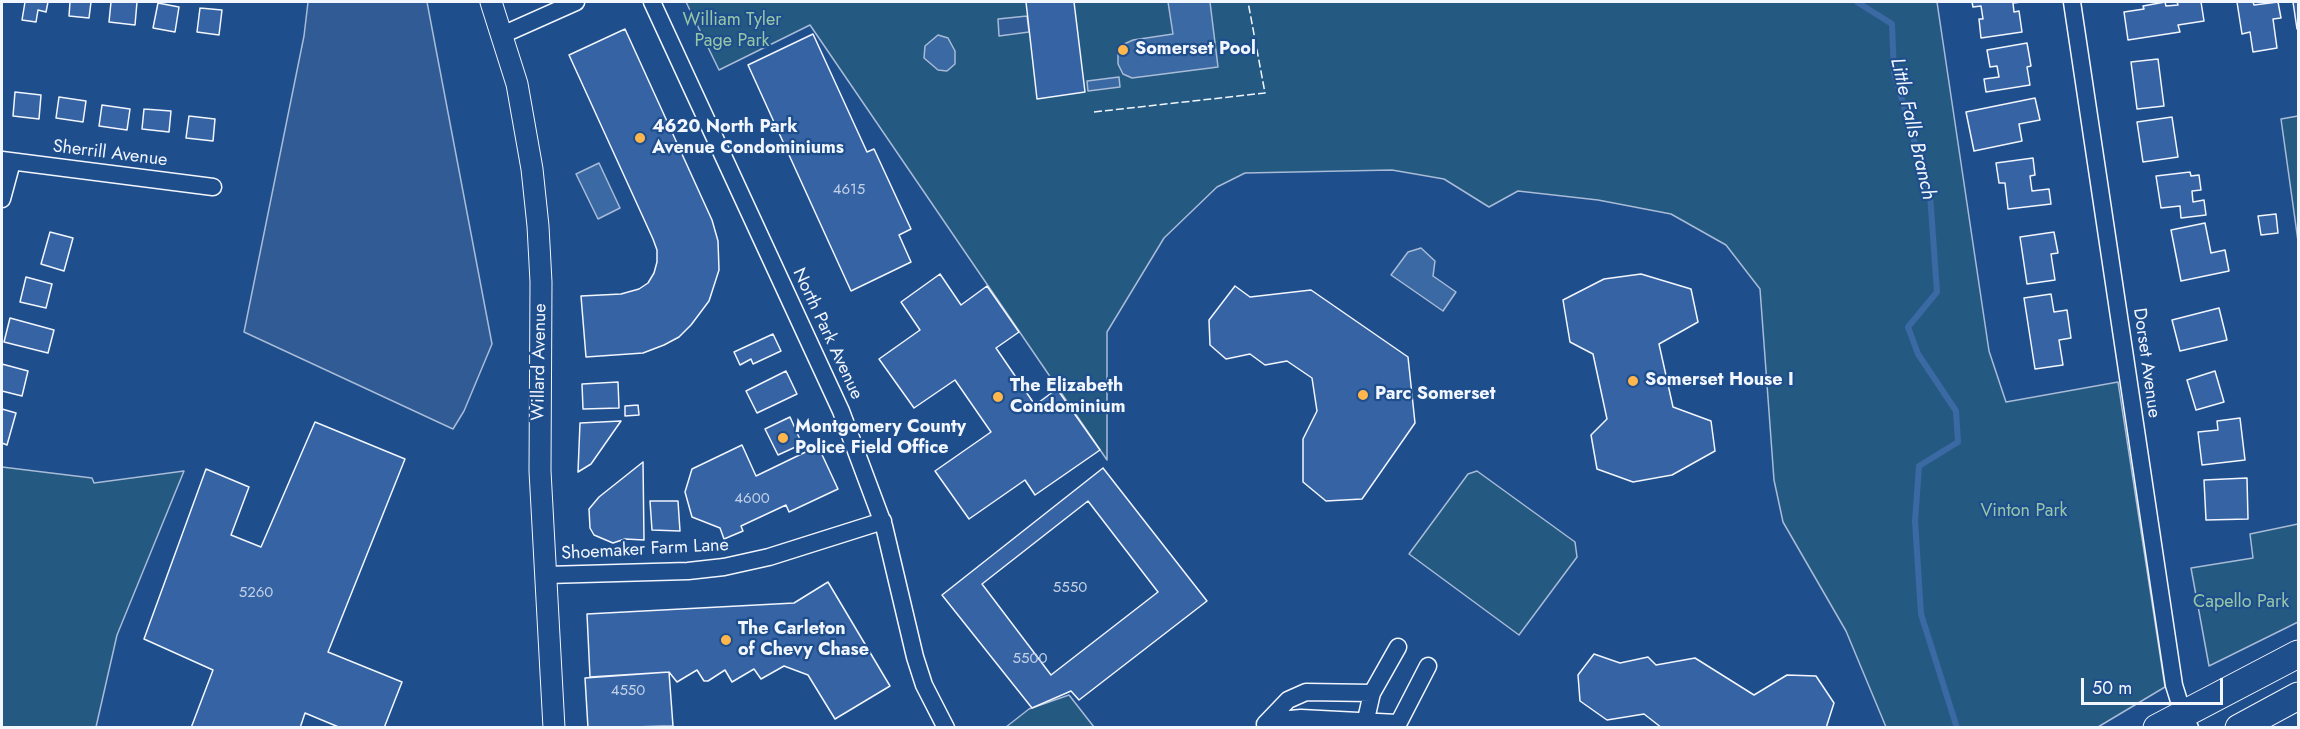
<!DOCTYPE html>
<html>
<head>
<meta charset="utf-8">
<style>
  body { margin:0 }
  #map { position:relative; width:2300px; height:729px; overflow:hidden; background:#1f4e8c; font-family:Jost,sans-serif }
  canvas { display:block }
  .frame { position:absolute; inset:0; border:3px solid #f2f6ff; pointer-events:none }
  .scale { position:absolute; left:2081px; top:678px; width:142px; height:27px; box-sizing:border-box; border:3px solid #f2f6ff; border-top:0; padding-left:8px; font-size:18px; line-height:21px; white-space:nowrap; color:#f2f6ff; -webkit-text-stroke:4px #1f4e8c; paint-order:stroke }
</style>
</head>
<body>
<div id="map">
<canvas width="2300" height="729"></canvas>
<div class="frame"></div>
<div class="scale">50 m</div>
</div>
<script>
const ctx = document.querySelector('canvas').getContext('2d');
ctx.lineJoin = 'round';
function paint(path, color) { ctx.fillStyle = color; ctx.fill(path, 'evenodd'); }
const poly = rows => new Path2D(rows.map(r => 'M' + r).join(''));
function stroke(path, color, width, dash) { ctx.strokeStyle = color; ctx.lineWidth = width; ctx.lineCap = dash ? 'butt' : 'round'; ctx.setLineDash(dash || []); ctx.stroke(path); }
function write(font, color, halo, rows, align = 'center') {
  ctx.font = font + ' Jost,sans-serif'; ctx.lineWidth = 4.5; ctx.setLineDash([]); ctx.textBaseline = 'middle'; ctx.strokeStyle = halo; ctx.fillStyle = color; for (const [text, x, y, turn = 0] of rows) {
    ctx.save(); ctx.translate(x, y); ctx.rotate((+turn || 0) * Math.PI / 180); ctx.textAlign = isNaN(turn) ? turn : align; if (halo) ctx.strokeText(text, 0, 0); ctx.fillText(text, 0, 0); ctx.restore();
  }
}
const green = poly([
  [686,2,1937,2,1989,351,2006,402,2118,382,2165,687,2098,727,1886,727,1846,631,1783,522,1774,480,1760,289,1726,245,1671,214,1598,200,1518,191,1489,207,1444,179,1392,170,1245,173,1217,187,1164,238,1107,332,1107,460,810,25,719,70,686,2],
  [2298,116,2298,241,2281,119,2298,116],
  [2,467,92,478,94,483,184,471,117,635,96,727,2,727,2,467],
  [1477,471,1575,542,1577,557,1519,635,1409,554,1468,474,1477,471],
  [2298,524,2298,622,2209,666,2191,568,2253,558,2250,534,2298,524],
  [1069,695,1094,727,1006,727,1029,709,1069,695]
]);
const parking = poly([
  [308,2,427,2,492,344,464,411,453,429,244,332,304,36,308,2],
  [1027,16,1029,32,999,36,998,19,1027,16]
]);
const water = poly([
  [1168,2,1210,2,1218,67,1132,78,1123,74,1118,64,1118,53,1122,45,1133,40,1173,34,1168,2],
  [938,35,948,38,955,51,955,64,947,71,938,70,924,58,925,46,938,35],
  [1119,77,1120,87,1088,91,1087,81,1119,77],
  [599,163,620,208,598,219,576,174,599,163],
  [1421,248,1435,261,1433,276,1456,292,1443,311,1391,275,1408,252,1421,248]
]);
const stream = poly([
  [1857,2,1892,24,1894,73,1930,194,1937,292,1908,327,1918,354,1956,411,1958,442,1919,466,1915,521,1921,614,1957,728]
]);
const building = poly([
  [25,2,48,2,46,12,38,10,36,22,22,20,25,2],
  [70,2,91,2,89,18,69,16,70,2],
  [111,2,137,2,135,25,109,22,111,2],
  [1026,2,1074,2,1085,92,1037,99,1026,2],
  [1972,2,2022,2,2013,3,2014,12,2019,11,2022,32,1981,38,1979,19,1983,19,1981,6,1973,7,1972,2],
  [2165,2,2166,6,2178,5,2177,2,2201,2,2204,21,2178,25,2180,32,2128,40,2124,12,2144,9,2143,6,2165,2],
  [2237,2,2253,2,2254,5,2278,2,2281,18,2273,19,2277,48,2253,52,2250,32,2242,34,2237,2],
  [2293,2,2298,2,2298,29,2297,29,2293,2],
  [158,3,179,7,175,32,153,28,158,3],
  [200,8,222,10,219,35,197,32,200,8],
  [625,29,712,220,718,241,719,270,709,301,691,325,679,337,664,345,643,353,586,357,581,296,621,294,639,289,648,283,654,273,657,262,657,250,653,239,569,55,625,29],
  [813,34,867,152,874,149,911,229,899,235,911,262,851,291,748,65,813,34],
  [2027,43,2031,66,2027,67,2030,85,1986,92,1984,79,1999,77,1997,66,1990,67,1987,50,2027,43],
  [2158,59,2164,106,2137,109,2131,62,2158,59],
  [15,92,41,95,39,119,13,116,15,92],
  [59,97,86,101,83,122,56,118,59,97],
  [2035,98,2040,120,2019,124,2022,141,1974,151,1966,112,2035,98],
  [102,105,130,109,127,130,99,126,102,105],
  [144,109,171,111,169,132,142,129,144,109],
  [189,116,215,119,213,141,186,138,189,116],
  [2172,117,2178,157,2143,162,2137,122,2172,117],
  [2033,158,2035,175,2030,176,2032,191,2049,189,2051,204,2008,209,2005,183,1999,183,1996,163,2033,158],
  [2190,172,2191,176,2199,175,2201,190,2192,191,2193,202,2204,200,2206,215,2181,218,2180,206,2161,208,2156,176,2190,172],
  [2276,214,2278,233,2261,235,2258,216,2276,214],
  [2205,223,2211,253,2225,250,2229,271,2181,281,2171,230,2205,223],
  [50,232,73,238,64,271,41,264,50,232],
  [2054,232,2058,253,2051,254,2055,280,2027,284,2020,237,2054,232],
  [940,274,961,305,987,286,1019,332,996,348,1035,405,1057,389,1100,450,1035,495,1025,480,969,519,935,471,991,432,955,380,914,408,879,359,920,330,901,302,940,274],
  [1641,274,1691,289,1698,322,1659,344,1673,407,1711,421,1715,451,1672,475,1633,482,1597,469,1591,435,1607,419,1593,354,1570,342,1563,300,1604,279,1641,274],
  [26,277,52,284,46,308,20,302,26,277],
  [1235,286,1250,297,1311,290,1408,357,1415,423,1362,499,1326,501,1303,482,1303,439,1317,411,1312,378,1287,361,1265,365,1250,354,1226,359,1210,345,1209,320,1235,286],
  [2051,294,2054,312,2067,310,2071,338,2059,340,2063,365,2035,369,2024,298,2051,294],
  [2219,308,2227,340,2180,351,2172,320,2219,308],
  [10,318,54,330,48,353,4,342,10,318],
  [773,334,781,351,753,364,751,359,740,365,734,352,773,334],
  [2,364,28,371,22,396,2,391,2,364],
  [786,371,797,394,757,413,746,391,786,371],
  [2215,371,2224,402,2196,410,2187,380,2215,371],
  [618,382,619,408,583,409,582,384,618,382],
  [638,405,639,415,625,416,625,406,638,405],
  [2,409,16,413,7,445,2,443,2,409],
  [790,417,802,444,778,455,765,429,790,417],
  [2240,418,2245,460,2202,465,2198,432,2218,430,2217,421,2240,418],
  [621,421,591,464,578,472,580,423,621,421],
  [315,422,405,459,328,652,402,682,384,728,341,728,305,713,300,728,191,728,213,670,144,639,206,469,249,487,231,535,261,547,315,422],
  [742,445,756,476,818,446,838,489,789,512,786,505,741,526,743,531,724,539,720,528,692,517,685,492,692,469,742,445],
  [643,462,644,540,625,539,613,543,594,535,590,528,589,509,599,497,643,462],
  [1103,468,1207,601,1079,700,1071,691,1032,708,942,595,1103,468],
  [2247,478,2248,519,2206,520,2204,480,2247,478],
  [650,501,678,501,680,531,652,530,650,501],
  [1088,501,1158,592,1051,675,982,584,1088,501],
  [828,582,890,686,835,719,808,675,784,666,761,679,754,669,732,682,725,670,708,681,704,681,697,670,677,682,669,672,590,677,587,614,794,603,828,582],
  [1594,654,1620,663,1648,657,1656,665,1695,658,1754,695,1787,675,1816,676,1834,703,1826,728,1662,728,1644,714,1607,720,1580,701,1578,675,1594,654],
  [669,672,673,726,588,728,585,678,669,672]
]);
const minor = poly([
  [652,2,841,411,884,526,915,657,924,685,946,728],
  [2072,2,2174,685,2183,714,2190,728],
  [502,35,576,2],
  [2,160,213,187],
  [2,199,12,162],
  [547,575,688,571,724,567,769,557,883,521],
  [1268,721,1301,718,1397,723],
  [1265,724,1288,700,1306,692,1372,693],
  [1364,728,1372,693,1398,647],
  [1396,728,1428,666]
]);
const tertiary = poly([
  [491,2,517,84,532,169,538,226,541,282,540,471,554,728]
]);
const primary = poly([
  [2157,728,2298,654],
  [2239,728,2298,696]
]);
const fence = poly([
  [1094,112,1265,93,1248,2]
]);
const markers = [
  [1123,50,6,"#ffb74d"],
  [640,138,6,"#ffb74d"],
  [1633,381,6,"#ffb74d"],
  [1363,395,6,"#ffb74d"],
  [998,397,6,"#ffb74d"],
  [783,438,6,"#ffb74d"],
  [726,640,6,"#ffb74d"]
];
const numberNames = [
  ["4615",849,190],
  ["4600",752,499],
  ["5550",1070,588],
  ["5260",256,593],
  ["5500",1030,659],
  ["4550",628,691]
];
const parkNames = [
  ["William Tyler",732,21],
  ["Page Park",732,42],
  ["Vinton Park",2024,512],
  ["Capello Park",2241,603]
];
const poiNames = [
  ["Somerset Pool",1135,50],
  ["4620 North Park",652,128],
  ["Avenue Condominiums",652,149],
  ["Somerset House I",1645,381],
  ["The Elizabeth",1010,387],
  ["Condominium",1010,408],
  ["Parc Somerset",1375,395],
  ["Montgomery County",795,428],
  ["Police Field Office",795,449],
  ["The Carleton",738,630],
  ["of Chevy Chase",738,651]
];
const streetNames = [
  ["Sherrill Avenue",110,154,7],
  ["North Park Avenue",827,334,65],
  ["Willard Avenue",540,362,-89],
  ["Dorset Avenue",2146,363,82],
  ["Shoemaker Farm Lane",645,550,-3]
];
const waterNames = [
  ["Little Falls Branch",1912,129,77]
];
paint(green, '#245a82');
stroke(green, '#a8bbd7', 1.5);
paint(parking, '#305b95');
stroke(parking, '#a8bbd7', 1.5);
paint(water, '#3b69a3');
stroke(water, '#a8bbd7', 1.5);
stroke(stream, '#3b69a3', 6);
paint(building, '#3563a3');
stroke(building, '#f2f6ff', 1.5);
stroke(minor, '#f2f6ff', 19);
stroke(tertiary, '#f2f6ff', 23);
stroke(primary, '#f2f6ff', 29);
stroke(minor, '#1f4e8c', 16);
stroke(tertiary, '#1f4e8c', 21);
stroke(primary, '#1f4e8c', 27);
stroke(fence, '#f2f6ff', 1.5, [8, 3]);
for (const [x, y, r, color] of markers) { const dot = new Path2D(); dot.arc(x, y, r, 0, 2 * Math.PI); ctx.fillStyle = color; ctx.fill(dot); stroke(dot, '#1f4e8c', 2); }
write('15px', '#c3d1e8', null, numberNames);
write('18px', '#97c8a6', '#1f4e8c', parkNames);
write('bold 18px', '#f2f6ff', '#1f4e8c', poiNames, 'left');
write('18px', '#f2f6ff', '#1f4e8c', streetNames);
write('italic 20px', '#f2f6ff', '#1f4e8c', waterNames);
</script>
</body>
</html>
